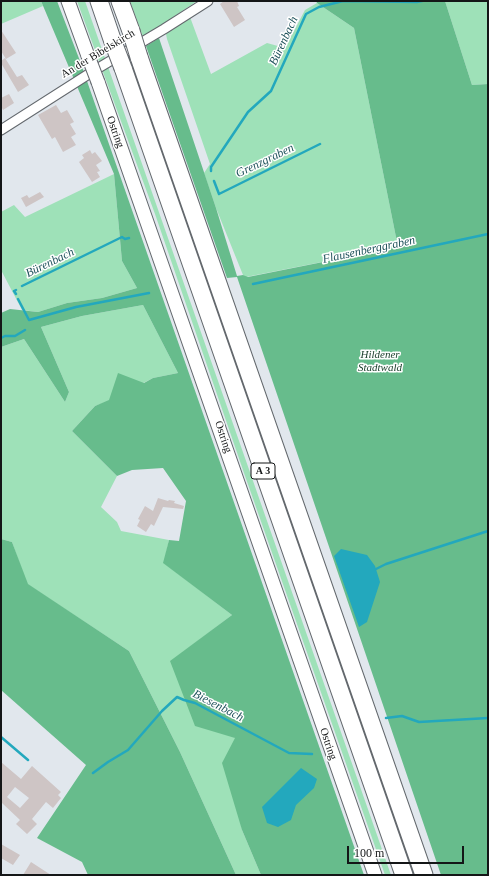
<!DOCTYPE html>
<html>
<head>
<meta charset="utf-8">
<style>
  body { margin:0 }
  #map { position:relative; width:489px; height:876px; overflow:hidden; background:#e1e7ed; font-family:"Times New Roman",serif }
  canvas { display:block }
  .frame { position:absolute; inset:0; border:2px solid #141617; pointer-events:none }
  .scale { position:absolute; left:347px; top:846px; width:117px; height:18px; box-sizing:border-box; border:2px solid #141617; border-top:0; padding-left:5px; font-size:12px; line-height:14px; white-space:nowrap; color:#141617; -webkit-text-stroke:3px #fff; paint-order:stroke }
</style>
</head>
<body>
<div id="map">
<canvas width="489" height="876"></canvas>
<div class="frame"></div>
<div class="scale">100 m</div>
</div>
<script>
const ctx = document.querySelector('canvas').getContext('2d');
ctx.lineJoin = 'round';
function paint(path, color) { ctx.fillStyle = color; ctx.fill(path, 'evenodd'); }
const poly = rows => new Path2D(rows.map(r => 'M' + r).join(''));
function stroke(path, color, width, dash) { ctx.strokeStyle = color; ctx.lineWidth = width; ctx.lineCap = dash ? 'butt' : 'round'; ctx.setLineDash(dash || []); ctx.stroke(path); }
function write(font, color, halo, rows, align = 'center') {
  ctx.font = font + ' "Times New Roman",serif'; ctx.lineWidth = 3; ctx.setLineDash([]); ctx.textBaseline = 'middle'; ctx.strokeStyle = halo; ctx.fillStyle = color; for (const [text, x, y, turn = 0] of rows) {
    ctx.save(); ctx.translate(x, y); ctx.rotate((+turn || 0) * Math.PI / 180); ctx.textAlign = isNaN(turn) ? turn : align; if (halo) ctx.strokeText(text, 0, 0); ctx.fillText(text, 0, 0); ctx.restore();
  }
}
const green = poly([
  [1,1,41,1,43,6,1,24],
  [77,1,85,1,391,875,385,875,244,473,155,214],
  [130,1,197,1,157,28,152,33,143,37],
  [445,1,488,1,488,84,472,85],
  [317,3,354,28,398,247,246,277,243,275,216,208,204,173,210,164,167,39,166,34,190,17,211,74,267,43,285,48,305,10],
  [114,174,122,261,137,288,102,298,67,303,38,312,22,310,1,270,1,212,14,205,25,217],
  [143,305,178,373,153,378,109,401,95,406,72,431,117,476,101,507,117,522,121,531,169,540,164,563,232,615,174,659,235,738,242,830,261,875,236,875,180,752,129,651,27,584,12,542,1,539,1,347,24,339,65,402,69,392,41,327,82,316]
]);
const forest = poly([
  [41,1,57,1,80,61,364,875,261,875,242,830,222,763,235,738,195,726,170,661,232,615,163,563,169,540,179,541,186,501,163,468,132,470,117,476,72,431,95,406,109,400,118,373,144,383,153,378,178,373,143,305,82,316,41,327,69,392,65,402,24,339,1,347,1,313,10,309,38,312,67,303,102,298,137,288,122,261,114,174],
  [316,1,445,1,472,85,488,84,488,875,441,875,237,277,227,278,146,46,159,38,216,208,237,276,243,275,248,277,398,247,354,28,317,3],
  [1,539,12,542,28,584,129,651,180,752,236,875,88,875,82,862,37,838,86,765,1,690]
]);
const water = poly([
  [341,549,367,555,375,566,380,582,367,622,359,627,334,556],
  [301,768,317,779,314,788,296,805,291,820,278,827,267,823,262,807]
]);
const stream = poly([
  [211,171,211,167,248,112,271,91,306,14,319,7,343,1,417,2,422,1],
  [214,181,219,194,320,144],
  [253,284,488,234],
  [22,286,122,237,125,239,129,238],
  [16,294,14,291,16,290],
  [18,299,29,320,76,307,149,293],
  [1,338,5,336,15,336,25,330],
  [376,569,386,564,488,531],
  [386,718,402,716,419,722,488,718],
  [1,737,28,760],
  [93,773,108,762,128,750,162,711,177,697,184,700,195,703,289,753,312,754]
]);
const building = poly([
  [224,1,237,1,239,6,237,7,245,20,234,27,220,4],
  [1,30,16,53,6,59,1,51],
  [5,58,17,77,22,75,29,85,18,92,1,63,1,61],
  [9,94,14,103,3,110,1,106,1,98],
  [56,105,61,113,67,110,74,122,70,124,76,134,71,137,76,145,63,152,55,137,52,139,38,115],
  [90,150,92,154,95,152,102,161,96,165,100,171,97,172,100,177,92,182,79,162,84,158,82,155],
  [40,192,44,197,26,207,21,198,27,195,29,198],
  [158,498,168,501,169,500,175,501,174,503,184,506,183,509,163,507,154,526,151,524,146,532,137,526,140,520,138,519,145,506,153,511],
  [1,762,21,779,32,766,61,792,58,795,61,798,53,808,46,802,32,819,37,824,27,834,16,824,20,820,2,803,1,804],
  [15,787,29,798,20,808,7,797],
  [1,844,20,855,13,865,1,858],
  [31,862,51,875,23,875]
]);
const street = poly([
  [1,130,95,70,164,29,208,1]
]);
const secondary = poly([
  [68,1,88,56],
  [98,82,375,875]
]);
const highway = poly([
  [99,1,113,42],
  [120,1,131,31],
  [139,57,424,875],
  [123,68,404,875]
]);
const secondaryBridge = poly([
  [88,56,98,82]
]);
const highwayBridge = poly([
  [131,31,139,57],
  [113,42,123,68]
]);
const shields = [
  [263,471,24]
];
const shieldNames = [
  ["A 3",263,471]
];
const streetNames = [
  ["An der Bibelskirch",98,54,-31],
  ["Ostring",115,132,70],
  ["Ostring",223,437,71],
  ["Ostring",328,744,71]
];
const parkNames = [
  ["Hildener",380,355],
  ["Stadtwald",380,368]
];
const waterNames = [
  ["Bürenbach",284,41,-65],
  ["Grenzgraben",265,161,-26],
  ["Flausenberggraben",369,250,-12],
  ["Bürenbach",50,263,-26],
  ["Biesenbach",218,706,27]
];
paint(green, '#9ee1b8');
paint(forest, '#67bc8c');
paint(water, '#23a8bd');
stroke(stream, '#23a8bd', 2.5);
paint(building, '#cec5c5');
stroke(street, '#63686d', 11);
stroke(secondary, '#63686d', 15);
stroke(highway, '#63686d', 19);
stroke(street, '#fff', 9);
stroke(secondary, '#fff', 13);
stroke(highway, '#fff', 17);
stroke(secondaryBridge, '#63686d', 15, []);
stroke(highwayBridge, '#63686d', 19, []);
stroke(secondaryBridge, '#fff', 13);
stroke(highwayBridge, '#fff', 17);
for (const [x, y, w] of shields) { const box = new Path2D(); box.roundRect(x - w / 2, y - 8, w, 16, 3); ctx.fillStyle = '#fff'; ctx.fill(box); stroke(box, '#141617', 1); }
write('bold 10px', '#141617', null, shieldNames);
write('11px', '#141617', '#fff', streetNames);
write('italic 11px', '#1c412d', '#fff', parkNames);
write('italic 12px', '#1f525b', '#fff', waterNames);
</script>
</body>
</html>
